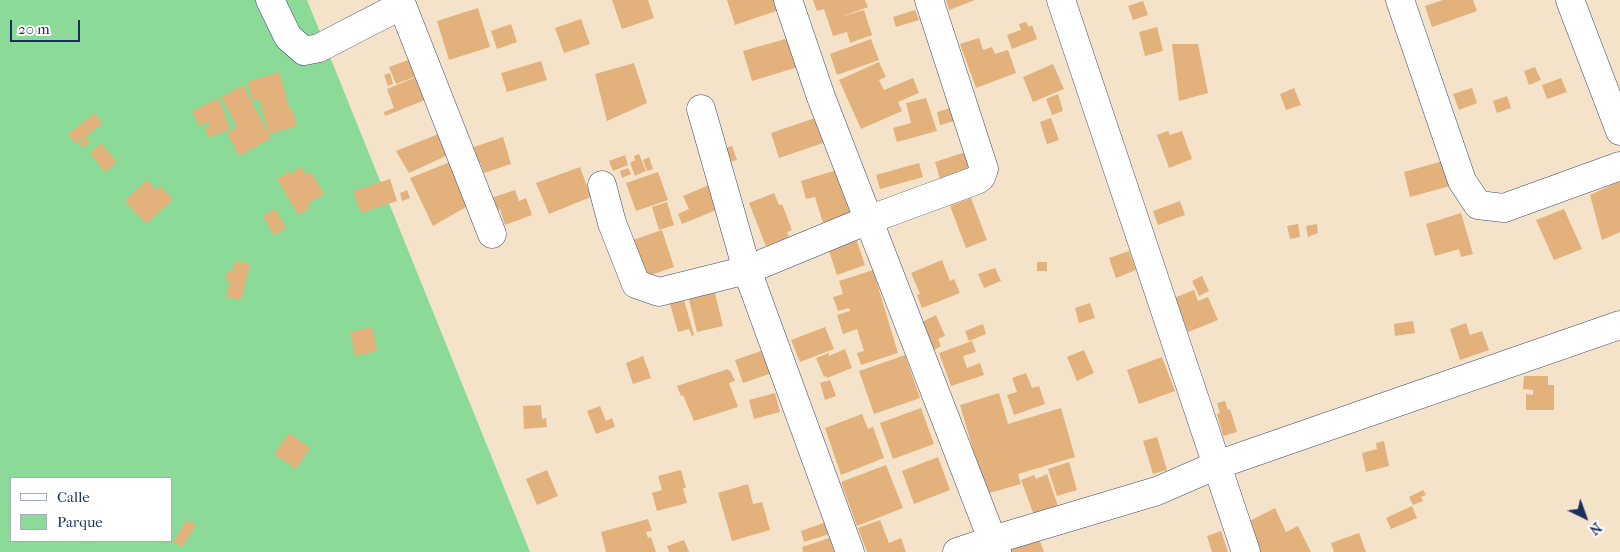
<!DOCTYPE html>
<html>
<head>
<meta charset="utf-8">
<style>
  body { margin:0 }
  #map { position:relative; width:1620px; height:552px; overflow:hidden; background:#f4e2c9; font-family:"IM FELL French Canon",serif }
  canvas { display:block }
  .legend { position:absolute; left:10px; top:477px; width:162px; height:65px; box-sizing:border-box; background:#fff; border:1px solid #a4acbf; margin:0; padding:6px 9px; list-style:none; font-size:15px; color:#1b2f5e }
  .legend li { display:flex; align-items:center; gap:10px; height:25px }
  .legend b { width:25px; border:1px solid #a4acbf }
  .north { position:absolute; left:1560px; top:492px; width:50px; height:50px; -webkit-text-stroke:4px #fff; paint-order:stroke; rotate:138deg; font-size:14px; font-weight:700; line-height:20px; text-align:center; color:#1b2f5e }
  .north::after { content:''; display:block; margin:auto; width:18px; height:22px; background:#1b2f5e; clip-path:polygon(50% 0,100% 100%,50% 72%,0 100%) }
  .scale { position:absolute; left:10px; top:20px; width:70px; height:22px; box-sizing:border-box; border:2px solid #1b2f5e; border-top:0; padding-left:6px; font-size:15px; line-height:18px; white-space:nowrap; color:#1b2f5e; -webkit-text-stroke:4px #fff; paint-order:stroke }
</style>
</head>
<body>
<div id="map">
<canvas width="1620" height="552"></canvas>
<ul class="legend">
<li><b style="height:6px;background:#fff"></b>Calle</li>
<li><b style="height:14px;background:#8bda98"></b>Parque</li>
</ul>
<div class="north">N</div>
<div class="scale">20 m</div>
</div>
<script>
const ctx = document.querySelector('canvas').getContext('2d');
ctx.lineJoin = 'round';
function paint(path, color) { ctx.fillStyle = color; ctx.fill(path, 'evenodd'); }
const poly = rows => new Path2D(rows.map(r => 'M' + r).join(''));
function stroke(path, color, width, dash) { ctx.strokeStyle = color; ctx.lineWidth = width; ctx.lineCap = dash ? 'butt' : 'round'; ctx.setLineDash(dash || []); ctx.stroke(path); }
const green = poly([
  [0,0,307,0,530,552,0,552],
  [11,478,171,478,171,541,11,541]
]);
const building = poly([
  [612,0,648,0,654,18,622,29],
  [727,0,779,0,782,9,735,25],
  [813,0,865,0,868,7,840,17,864,10,872,35,850,43,847,32,833,36,824,9,817,11],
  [946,0,975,0,949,10],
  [1443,0,1473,0,1477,11,1432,27,1425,6],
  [1143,1,1148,15,1133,20,1128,6],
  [478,8,490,47,449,60,437,21],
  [915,10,919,20,896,27,893,17],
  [581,19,590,44,564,53,555,28],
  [1026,22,1029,27,1032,25,1037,39,1012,49,1007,35,1021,30,1019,24],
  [511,24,517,42,497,49,491,31],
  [1157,27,1163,51,1145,56,1139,32],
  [789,38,798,67,752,81,743,51],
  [979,38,983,50,992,47,995,54,1008,50,1016,73,976,88,960,44],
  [871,39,879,60,837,75,830,54],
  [1172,44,1198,44,1208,93,1179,101],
  [411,59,417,76,396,84,389,67],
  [541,61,547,80,507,92,501,73],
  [879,62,886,77,879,80,884,90,913,78,919,93,898,102,902,111,861,129,839,80],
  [634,63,647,103,607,121,595,74],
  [1053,64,1064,89,1033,102,1023,77],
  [1535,67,1541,80,1529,85,1524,71],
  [279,72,290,110,292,109,297,126,269,134,259,99,253,101,247,82],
  [390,73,393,84,388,86,384,75],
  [421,75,430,98,385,116,384,112,394,108,387,89],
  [1561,78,1567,92,1547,99,1542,85],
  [243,85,271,138,239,156,227,133,237,127,221,97],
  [1294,88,1301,105,1286,110,1280,94],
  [1472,88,1477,103,1459,110,1453,94],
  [1058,94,1063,111,1052,115,1046,99],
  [1507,96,1511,108,1497,113,1493,101],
  [926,98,937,131,897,142,893,128,911,123,906,103],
  [216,99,219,99,230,129,209,138,205,128,210,126,209,122,199,126,192,111],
  [954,107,958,120,940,125,937,112],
  [95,113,102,124,76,144,68,134],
  [821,116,829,141,779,158,771,133],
  [1051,118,1059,140,1047,144,1040,122],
  [1168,131,1170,135,1182,131,1192,159,1169,168,1157,135],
  [441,133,448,155,409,173,396,151],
  [87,137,90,142,82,148,79,144],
  [503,137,511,164,484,173,480,162,476,163,471,148],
  [101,143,117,162,105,172,90,153],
  [732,146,737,160,729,162,725,148],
  [972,150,979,174,942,185,935,162],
  [639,154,646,171,635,176,630,163,635,160,634,156],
  [625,155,628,165,613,171,609,161],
  [649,157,653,169,647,171,643,160],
  [1443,161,1450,186,1410,197,1404,172],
  [450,162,466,207,433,226,410,178],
  [919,163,923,177,880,189,876,175],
  [302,167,306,175,311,172,324,194,307,204,310,208,298,215,277,179,289,172,290,174],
  [580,167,591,197,549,214,536,183],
  [628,168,631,174,622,178,620,171],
  [840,169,853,214,823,223,815,197,806,199,801,181],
  [658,172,668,200,636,211,626,183],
  [390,179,397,201,361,213,353,191],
  [147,180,157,190,160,186,173,199,146,224,125,201],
  [1620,181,1620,232,1602,240,1590,195],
  [709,185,719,209,682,224,678,214,689,209,683,196],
  [407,190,410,198,402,201,400,193],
  [515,190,519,201,526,198,532,215,505,225,500,209,493,212,488,199],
  [774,193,779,205,782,204,792,230,787,232,789,237,766,246,749,203],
  [971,198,987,240,966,248,950,206],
  [1180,201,1185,215,1158,225,1153,211],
  [667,202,674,225,659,230,652,207],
  [275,209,286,228,274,235,263,216],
  [1564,209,1582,249,1554,260,1536,220],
  [1461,213,1473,254,1461,257,1459,249,1435,256,1426,224],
  [1298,224,1300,237,1290,239,1287,226],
  [1317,224,1318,233,1308,237,1306,226],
  [662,230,674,267,642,278,630,241],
  [856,238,865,265,837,275,828,248],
  [1129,251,1136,270,1116,278,1109,258],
  [942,260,950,281,954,279,960,293,922,308,917,295,920,294,911,273],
  [235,261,250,264,241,300,226,297,230,281,225,280,228,270,233,271],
  [1037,262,1047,262,1047,271,1037,271],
  [995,268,1001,281,984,288,978,274],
  [873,270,898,353,861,365,857,353,864,351,857,329,843,334,837,315,850,311,849,308,838,311,833,297,843,294,839,281],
  [1202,276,1209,291,1199,296,1192,281],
  [713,285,723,326,697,332,687,292],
  [1194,290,1198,301,1208,297,1218,320,1188,332,1174,298],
  [684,300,694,335,692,336,689,329,678,332,670,304],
  [1090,303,1095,318,1079,323,1075,308],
  [936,315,945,336,938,339,941,346,934,350,922,322],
  [1413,321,1415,333,1395,336,1394,324],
  [1466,323,1470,335,1482,331,1489,350,1460,360,1450,329],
  [983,324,986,334,969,341,965,331],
  [372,327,377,351,355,356,350,332],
  [825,327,834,349,800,362,791,340],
  [972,341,976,352,963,356,967,368,980,363,984,375,951,386,939,353],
  [767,349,775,372,743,383,735,360],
  [845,349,852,368,827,378,826,376,824,377,816,358,829,353,829,356],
  [1084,350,1094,373,1077,381,1067,357],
  [905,355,920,398,874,414,859,371],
  [643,356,651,378,633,384,626,363],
  [1162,357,1175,391,1139,404,1127,370],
  [728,369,729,371,730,370,735,381,729,383,738,407,694,421,683,395,681,396,677,386],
  [1026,373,1032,388,1039,386,1045,404,1014,415,1007,395,1017,392,1012,378],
  [1524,376,1548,376,1548,385,1554,385,1554,410,1526,410,1526,394,1533,395,1533,390,1523,389],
  [830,380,836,396,825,400,820,383],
  [775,393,780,412,754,419,749,400],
  [999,393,1008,424,1061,408,1075,457,1018,474,1021,484,986,494,960,405],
  [1225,401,1228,410,1230,409,1237,432,1223,436,1217,414,1220,413,1217,403],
  [541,405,542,419,546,418,547,427,524,429,523,406],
  [600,406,606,421,612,418,615,427,596,434,587,411],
  [921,408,934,444,893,459,880,423],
  [862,414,868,429,873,427,884,458,841,475,825,428],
  [289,433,310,448,296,469,274,454],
  [1157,437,1167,470,1153,474,1143,441],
  [1384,441,1389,466,1366,472,1362,453,1377,449,1376,443],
  [938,457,950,490,914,504,902,471],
  [1069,462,1077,490,1057,496,1048,469],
  [886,465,903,508,857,526,841,482],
  [547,470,558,496,537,505,526,479],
  [681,470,686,488,683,488,687,503,657,511,652,493,662,490,658,476],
  [1047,474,1059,509,1035,518,1021,480,1034,475,1036,479],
  [748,484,753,504,762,502,770,530,732,541,718,493],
  [1423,490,1426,495,1421,497,1423,501,1413,505,1409,497],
  [1412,506,1417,518,1391,529,1386,518],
  [1275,508,1286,532,1298,526,1311,552,1259,552,1244,524],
  [648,519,652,531,646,532,648,538,651,537,656,552,606,552,601,532],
  [187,520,196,525,182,547,173,542],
  [880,520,889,543,901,538,906,552,867,552,858,528],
  [829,521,833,533,804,542,801,531],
  [1221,531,1228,552,1212,552,1207,536],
  [1359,533,1366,552,1334,552,1331,543],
  [835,536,841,552,803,552,802,547],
  [1039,539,1044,552,1003,552],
  [684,540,689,552,669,552,667,546]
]);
const minor = poly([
  [270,0,288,37,304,51,319,48,402,5],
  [400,0,492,234],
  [788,0,821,97,997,552],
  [1061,0,1246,552],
  [1400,0,1462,181,1478,205,1504,208,1620,166],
  [1570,0,1620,131],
  [701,109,747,270,850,552],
  [602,185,612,223,636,284,659,292,747,270,868,220,977,180,981,177,984,169,929,0],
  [957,552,993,540,1157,491,1217,465,1620,325]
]);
paint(green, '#8bda98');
paint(building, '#e3b27c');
stroke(minor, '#3c4a6e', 29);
stroke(minor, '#fff', 28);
</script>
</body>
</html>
